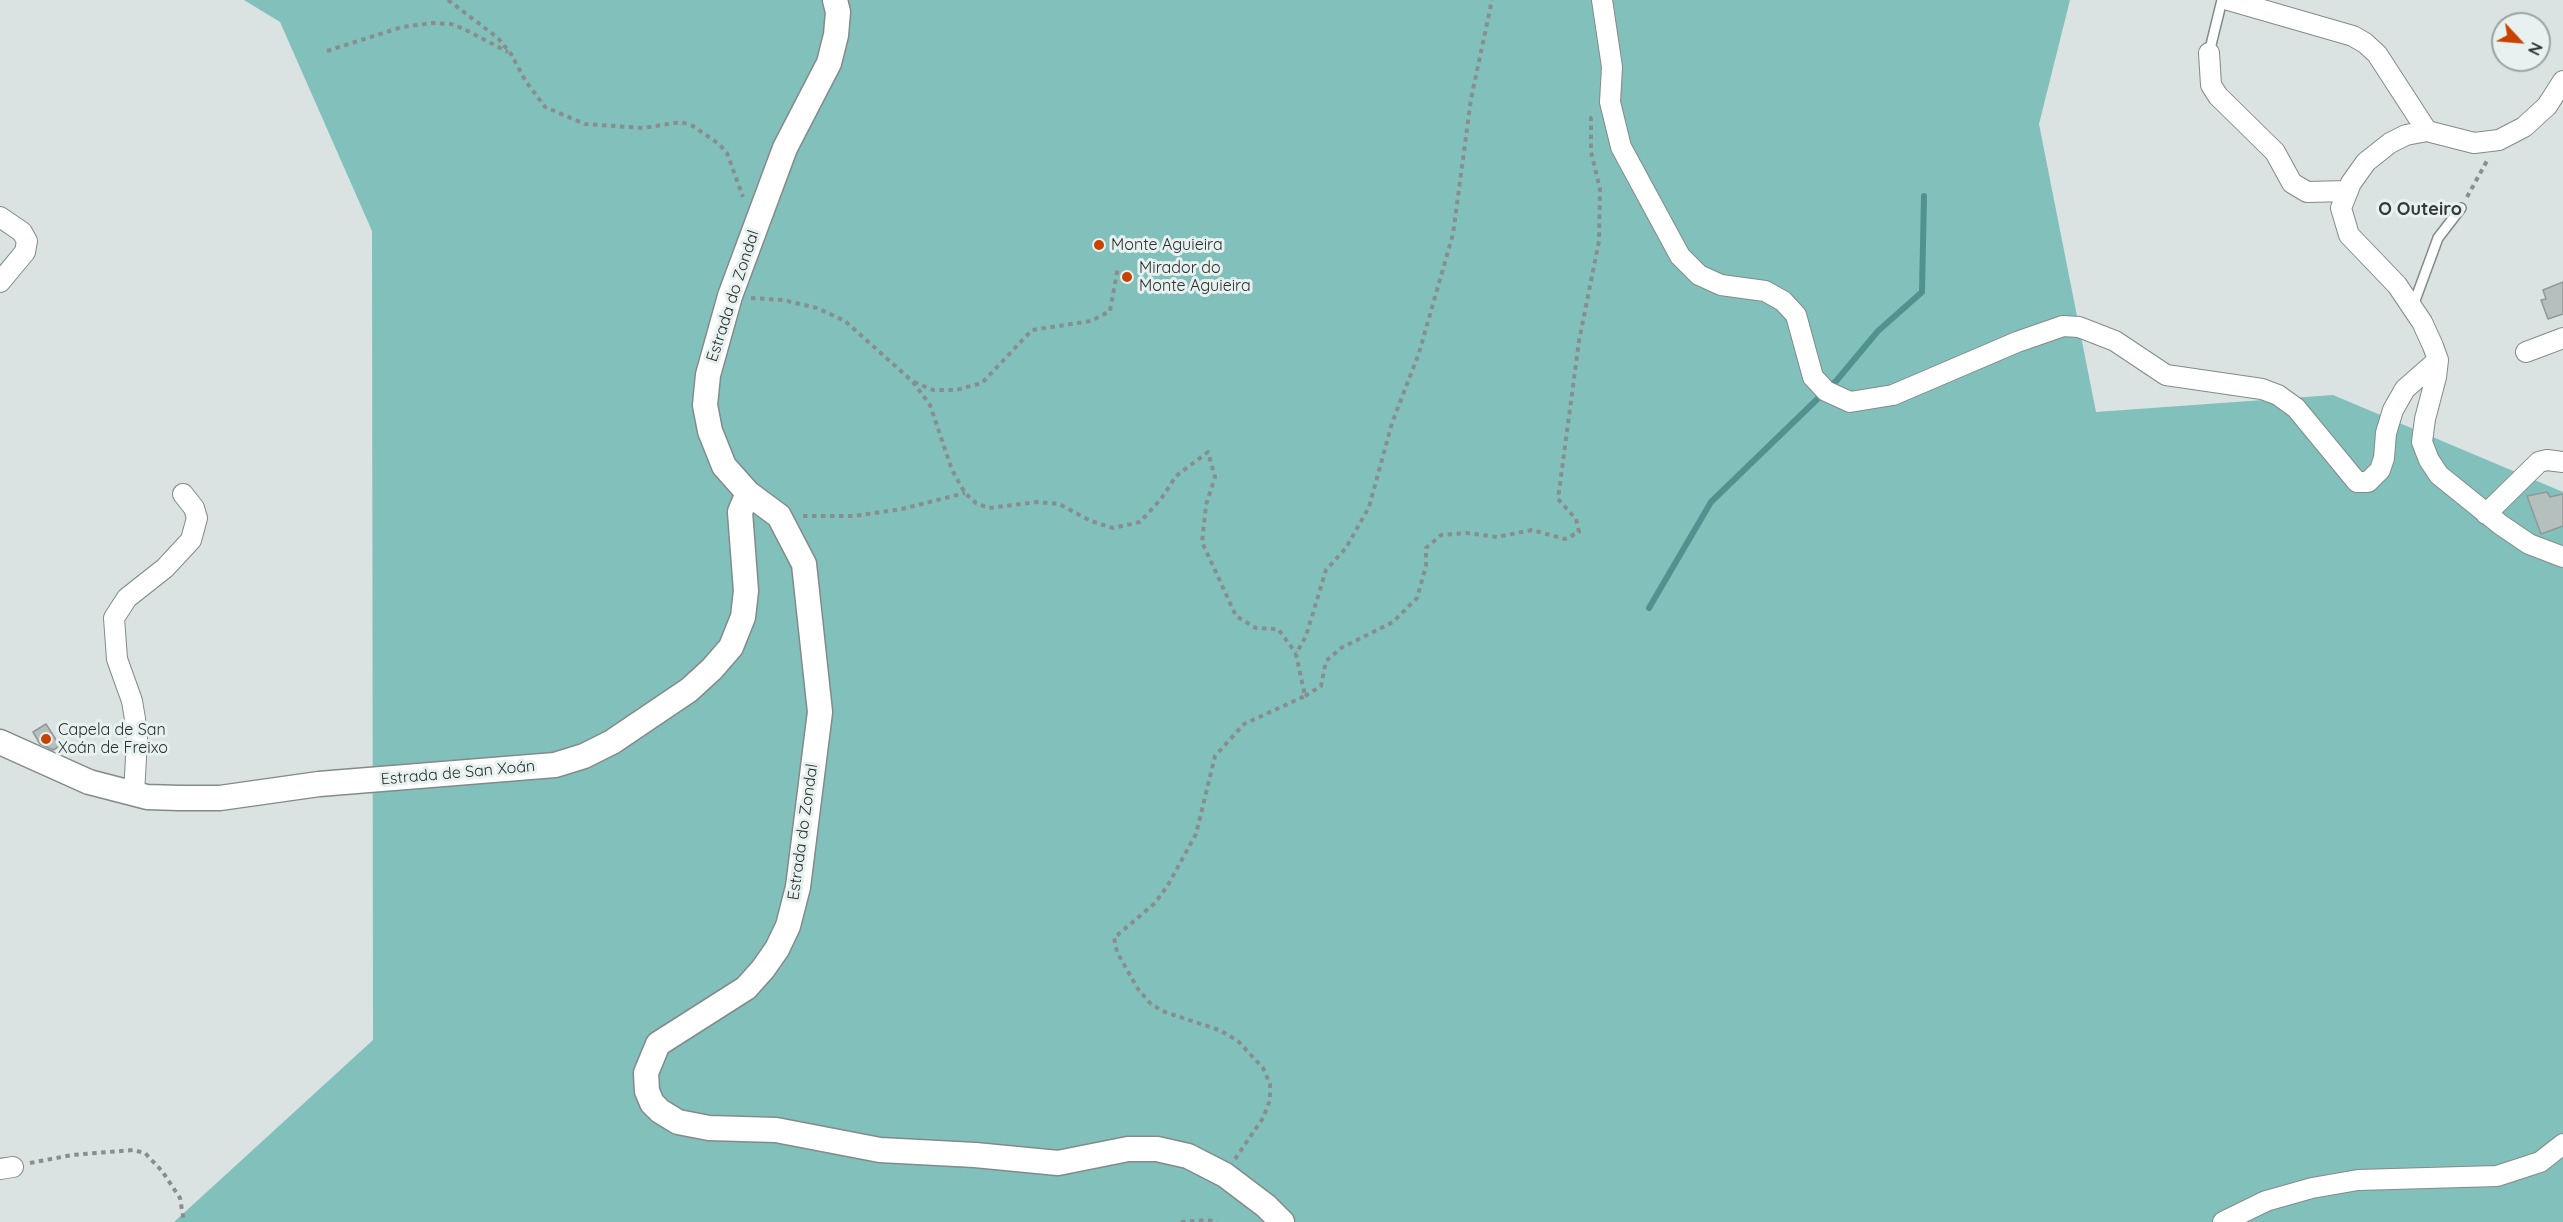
<!DOCTYPE html>
<html>
<head>
<meta charset="utf-8">
<style>
  body { margin:0 }
  #map { position:relative; width:2563px; height:1222px; overflow:hidden; background:#dae3e2; font-family:Quicksand,sans-serif }
  canvas { display:block }
  .north { position:absolute; left:2491px; top:12px; width:60px; height:60px; box-sizing:border-box; background:#e7f1f0; border:2px solid #9ca3a3; border-radius:50%; rotate:116deg; font-size:16px; font-weight:700; line-height:24px; text-align:center; color:#2b2f2f }
  .north::after { content:''; display:block; margin:auto; width:21px; height:27px; background:#c94300; clip-path:polygon(50% 0,100% 100%,50% 72%,0 100%) }
</style>
</head>
<body>
<div id="map">
<canvas width="2563" height="1222"></canvas>
<div class="north">N</div>
</div>
<script>
const ctx = document.querySelector('canvas').getContext('2d');
ctx.lineJoin = 'round';
function paint(path, color) { ctx.fillStyle = color; ctx.fill(path, 'evenodd'); }
const poly = rows => new Path2D(rows.map(r => 'M' + r).join(''));
function stroke(path, color, width, dash) { ctx.strokeStyle = color; ctx.lineWidth = width; ctx.lineCap = dash ? 'butt' : 'round'; ctx.setLineDash(dash || []); ctx.stroke(path); }
function write(font, color, halo, rows, align = 'center') {
  ctx.font = font + ' Quicksand,sans-serif'; ctx.lineWidth = 6; ctx.setLineDash([]); ctx.textBaseline = 'middle'; ctx.strokeStyle = halo; ctx.fillStyle = color; for (const [text, x, y, turn = 0] of rows) {
    ctx.save(); ctx.translate(x, y); ctx.rotate((+turn || 0) * Math.PI / 180); ctx.textAlign = isNaN(turn) ? turn : align; if (halo) ctx.strokeText(text, 0, 0); ctx.fillText(text, 0, 0); ctx.restore();
  }
}
const green = poly([
  [244,0,2070,0,2039,124,2096,412,2333,395,2563,492,2563,1222,174,1222,373,1040,372,231,280,22]
]);
const stream = poly([
  [1649,608,1711,502,1837,380,1878,331,1922,292,1924,196]
]);
const building = poly([
  [2563,282,2563,314,2548,319,2541,300,2546,299,2543,290,2563,282],
  [2547,492,2550,497,2563,494,2563,526,2541,534,2527,496,2547,492],
  [46,724,60,746,53,750,40,744,33,732,46,724]
]);
const path = poly([
  [448,0,498,38,511,54,525,80,545,107,585,124,643,128,681,122,693,126,719,144,727,153,743,197],
  [327,51,402,27,433,23,451,24,464,29,508,52],
  [2467,197,2488,159],
  [751,298,783,300,817,308,845,321,913,382,930,405,952,470,965,493,976,503,989,508,1037,502,1059,504,1091,521,1113,528,1140,522,1161,499,1176,476,1208,452,1215,477,1206,505,1202,542,1236,616,1256,628,1278,629,1296,653],
  [914,382,933,390,956,390,982,383,1032,330,1091,321,1110,311,1118,267],
  [803,516,854,516,902,509,965,493],
  [1305,696,1321,686,1326,661,1341,648,1393,622,1417,598,1426,566,1426,548,1441,535,1467,533,1497,537,1532,530,1565,539,1579,532,1576,519,1558,499,1579,341,1599,241,1600,189,1591,152,1591,118,1594,116],
  [1235,1159,1263,1118,1270,1100,1270,1084,1263,1068,1238,1041,1219,1030,1162,1011,1150,1003,1138,989,1117,952,1114,938,1155,903,1168,885,1196,834,1215,756,1244,724,1305,696,1296,654,1306,636,1326,570,1346,548,1369,507,1392,423,1419,353,1453,234,1471,99,1492,0],
  [30,1163,72,1155,133,1150,145,1153,162,1171,180,1198,184,1222],
  [1181,1222,1207,1220,1217,1222]
]);
const service = poly([
  [2209,53,2222,0],
  [2413,306,2438,238,2461,208]
]);
const minor = poly([
  [1602,0,1612,67,1610,102,1621,147,1680,256,1699,275,1721,285,1765,291,1783,301,1796,315,1813,377,1826,391,1850,402,1893,395,2017,342,2063,326,2079,327,2115,341,2166,375,2262,389,2278,395,2296,408,2357,482,2368,482,2380,470,2384,458,2386,433,2393,410,2405,389,2438,360],
  [2228,0,2353,36,2365,43,2377,54,2427,131],
  [2209,53,2211,85,2218,96,2275,152,2292,183,2307,192,2348,191],
  [2563,81,2547,106,2524,127,2499,140,2474,143,2427,131,2406,135,2390,143,2366,162,2351,183,2341,208,2349,235,2397,285,2422,322,2433,346,2438,360,2436,377,2425,419,2422,442,2429,460,2439,475,2501,525,2529,544,2563,557],
  [0,217,22,232,27,241,25,252,0,282],
  [2526,352,2563,338],
  [2486,514,2539,462,2547,460,2563,462],
  [134,794,137,739,135,719,132,701,117,659,114,618,127,598,165,568,191,540,197,518,194,508,183,494],
  [0,1169,13,1167],
  [2223,1222,2266,1201,2312,1188,2358,1180,2497,1176,2540,1162,2563,1144]
]);
const tertiary = poly([
  [835,0,838,12,836,35,829,63,785,148,730,296,708,375,705,405,710,431,724,466,748,493,779,516,804,564,820,712,798,887,788,926,777,949,763,969,746,988,658,1044,646,1073,647,1091,652,1103,660,1111,678,1122,709,1128,776,1130,880,1150,975,1155,1058,1163,1128,1149,1157,1149,1188,1156,1225,1175,1266,1206,1282,1222],
  [0,742,89,782,147,797,179,798,220,798,319,784,555,765,584,756,612,742,689,690,712,669,731,647,743,617,746,591,740,512,748,493]
]);
const markers = [
  [1099,245,6,"#c94300"],
  [1127,277,6,"#c94300"],
  [46,739,6,"#c94300"]
];
const poiNames = [
  ["Monte Aguieira",1111,245],
  ["Mirador do",1139,268],
  ["Monte Aguieira",1139,286],
  ["Capela de San",58,730],
  ["Xoán de Freixo",58,748]
];
const streetNames = [
  ["Estrada do Zondal",733,296,-72],
  ["Estrada de San Xoán",458,773,-5],
  ["Estrada do Zondal",803,832,-82]
];
const neighbourhoodNames = [
  ["O Outeiro",2420,210]
];
paint(green, '#82c0bb');
stroke(stream, '#50928d', 6);
paint(building, '#b5bfbe');
stroke(building, '#909998', 1.5);
stroke(service, '#828b8a', 12);
stroke(minor, '#828b8a', 22);
stroke(tertiary, '#828b8a', 27);
stroke(path, '#888e8e', 4, [4.5, 4.5]);
stroke(service, '#fff', 9);
stroke(minor, '#fff', 20);
stroke(tertiary, '#fff', 24);
for (const [x, y, r, color] of markers) { const dot = new Path2D(); dot.arc(x, y, r, 0, 2 * Math.PI); ctx.fillStyle = color; ctx.fill(dot); stroke(dot, '#e7f1f0', 2); }
write('16px', '#2b2f2f', '#e7f1f0', poiNames, 'left');
write('16px', '#2b2f2f', '#e7f1f0', streetNames);
write('bold 18px', '#333b3a', '#e7f1f0', neighbourhoodNames);
</script>
</body>
</html>
